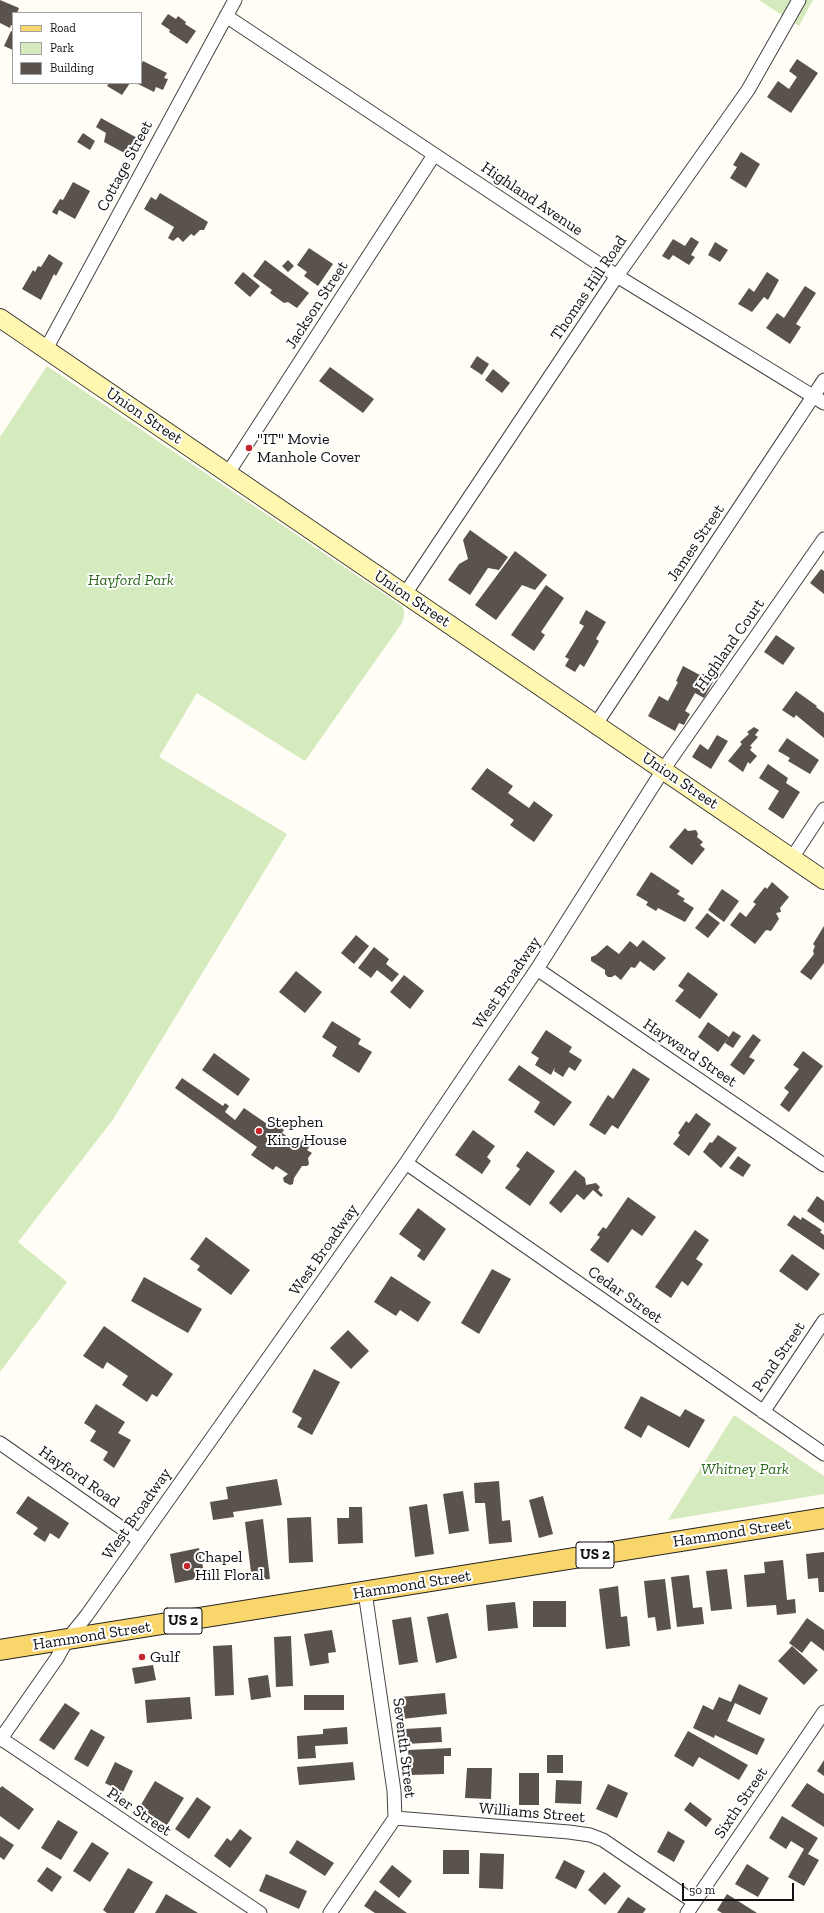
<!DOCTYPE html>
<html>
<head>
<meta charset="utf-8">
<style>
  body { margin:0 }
  #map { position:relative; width:824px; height:1913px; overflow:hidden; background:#fffdf5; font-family:"Zilla Slab",serif }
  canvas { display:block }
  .legend { position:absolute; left:12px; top:12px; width:130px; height:72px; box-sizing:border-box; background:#fff; border:1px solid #a0a0a0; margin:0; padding:5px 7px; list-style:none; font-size:12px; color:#111 }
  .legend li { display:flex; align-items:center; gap:8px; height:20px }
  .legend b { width:20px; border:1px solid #a0a0a0 }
  .scale { position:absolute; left:682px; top:1883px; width:112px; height:18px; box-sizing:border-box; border:2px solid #111; border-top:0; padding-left:5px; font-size:12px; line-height:14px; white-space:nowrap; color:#111; -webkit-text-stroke:3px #fff; paint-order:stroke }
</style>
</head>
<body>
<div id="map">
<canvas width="824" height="1913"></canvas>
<ul class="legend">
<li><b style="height:5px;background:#f9d66b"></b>Road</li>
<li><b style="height:11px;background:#d5ebbd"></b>Park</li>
<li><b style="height:11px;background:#5a524d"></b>Building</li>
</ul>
<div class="scale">50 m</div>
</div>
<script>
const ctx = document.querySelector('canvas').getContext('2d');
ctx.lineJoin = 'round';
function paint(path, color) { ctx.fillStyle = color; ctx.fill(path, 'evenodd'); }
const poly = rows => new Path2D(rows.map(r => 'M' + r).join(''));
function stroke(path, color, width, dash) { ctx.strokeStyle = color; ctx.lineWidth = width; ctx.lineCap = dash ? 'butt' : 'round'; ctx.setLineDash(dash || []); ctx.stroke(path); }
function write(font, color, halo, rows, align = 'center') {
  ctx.font = font + ' "Zilla Slab",serif'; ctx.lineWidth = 4; ctx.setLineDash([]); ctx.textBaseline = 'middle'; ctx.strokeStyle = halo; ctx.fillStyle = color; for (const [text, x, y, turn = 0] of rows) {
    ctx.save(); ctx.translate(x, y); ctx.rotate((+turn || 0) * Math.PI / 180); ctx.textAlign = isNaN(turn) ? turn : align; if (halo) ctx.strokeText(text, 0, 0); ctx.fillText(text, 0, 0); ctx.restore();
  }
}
const green = poly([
  [759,0,813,0,799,26],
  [47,366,402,606,404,611,404,616,402,623,305,761,197,693,159,757,287,834,112,1121,18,1242,67,1282,0,1372,0,437],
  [734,1415,824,1476,824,1494,668,1520]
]);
const building = poly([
  [0,0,19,8,17,13,13,13,13,26,11,25,10,28,0,23],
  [168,14,176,19,178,16,186,22,185,24,196,31,187,44,169,32,170,30,161,24],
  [11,31,13,32,13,50,4,46],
  [797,59,818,73,791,113,767,97,778,81,789,89,797,77,789,71],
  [143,61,167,73,164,78,168,79,163,90,156,87,154,92,136,83,141,83,141,65],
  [109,83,130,83,122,95,107,86],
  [101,118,139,139,130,156,104,142,106,133,96,127],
  [83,133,95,141,90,150,77,142],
  [741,152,760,164,746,188,730,178,737,167,733,165],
  [73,182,90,191,75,219,59,210,57,215,52,212,60,199,63,200],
  [160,193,208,222,204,230,200,230,194,236,191,234,183,242,178,237,173,241,168,238,174,227,144,209,151,197,156,200],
  [691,237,699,242,691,255,695,257,689,265,673,255,669,260,662,256,673,239,685,246],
  [715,242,728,250,720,262,708,255],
  [309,248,333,264,318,286,304,276,307,272,297,265],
  [49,254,63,263,56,276,54,274,41,300,22,289,33,270,35,272,38,266,41,267],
  [265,260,309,293,297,308,288,302,284,303,270,293,272,290,253,276],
  [288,260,294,266,288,272,282,266],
  [243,272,260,286,250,297,234,283],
  [767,272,779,280,768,300,764,297,752,312,738,304,749,288,754,292],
  [805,286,816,293,796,324,801,327,790,344,766,328,777,313,784,318],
  [477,356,489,364,482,375,470,367],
  [330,367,374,399,363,413,319,381],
  [493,369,510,383,502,393,485,380],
  [470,530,508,557,499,570,488,568,470,595,448,580,459,564,468,559,463,540],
  [515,551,547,575,535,590,522,585,496,620,475,605],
  [821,569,824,571,824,594,810,583],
  [546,585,564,598,541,632,545,635,534,651,511,635],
  [586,610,606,622,596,639,599,641,584,667,580,664,575,672,565,666,569,659,565,657,584,626,579,623],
  [776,635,795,648,783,665,764,652],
  [683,666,713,682,704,698,695,693,685,711,690,714,684,725,679,723,675,731,648,716,659,696,668,701,678,682,676,681],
  [796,691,817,706,816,707,824,713,824,738,796,715,794,718,782,710],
  [754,727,759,730,755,735,758,737,750,746,752,747,750,750,757,756,750,764,748,762,743,772,728,761,742,744,740,742,749,734,747,732],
  [717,735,728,741,711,769,692,757,700,744,708,750],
  [787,738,819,760,810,774,788,761,790,758,778,751],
  [768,764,788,778,786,783,800,792,783,819,768,809,779,791,759,778],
  [487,768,513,786,508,793,529,808,534,801,553,815,534,842,510,825,514,820,471,789],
  [685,828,688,831,696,830,698,834,697,837,703,842,700,845,705,849,692,865,669,847],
  [651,872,680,891,677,894,685,899,683,901,694,908,685,922,658,908,656,911,646,905,648,902,636,895],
  [772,882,789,897,780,908,781,912,776,913,779,919,771,931,766,930,755,944,730,925,740,912,746,917,756,904,753,902,765,887,767,889],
  [722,889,739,901,724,922,708,910],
  [707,913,720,923,708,938,695,928],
  [824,926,824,963,811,980,800,972,814,954,813,951,815,946,813,944],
  [356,935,369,946,354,964,341,953],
  [643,940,666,958,654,971,640,961,635,968,631,967,621,980,615,975,612,977,608,977,605,974,605,970,591,961,591,957,596,955,607,945,619,954,630,941,637,947],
  [374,947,389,959,386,964,399,974,392,982,377,970,371,978,358,968],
  [296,971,322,992,305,1013,279,992],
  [688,972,718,994,700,1019,675,1001,684,990,678,986],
  [404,975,424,991,410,1009,390,992],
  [332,1021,361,1039,358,1044,372,1052,359,1073,332,1056,337,1047,322,1037],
  [708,1022,729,1037,718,1052,698,1037],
  [546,1030,572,1047,569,1052,582,1060,575,1071,569,1067,563,1077,554,1071,555,1067,551,1075,535,1065,539,1058,531,1053],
  [733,1031,741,1036,733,1048,725,1043],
  [753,1034,761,1040,749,1057,755,1060,744,1075,730,1065],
  [803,1051,823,1066,789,1112,780,1105,789,1092,784,1088,799,1069,793,1065],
  [214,1053,250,1079,238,1096,202,1070],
  [519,1065,572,1102,554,1126,534,1112,540,1102,508,1080],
  [633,1068,650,1079,618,1129,612,1125,605,1135,589,1125,608,1095,613,1099],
  [182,1078,223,1106,225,1103,229,1106,225,1112,235,1120,244,1108,273,1128,276,1124,284,1130,282,1133,299,1145,305,1136,313,1142,307,1150,312,1153,308,1158,309,1164,307,1166,302,1166,294,1178,293,1184,290,1185,284,1182,283,1178,288,1174,276,1166,273,1170,251,1155,257,1147,175,1088],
  [696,1113,711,1124,689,1156,673,1144,680,1135,678,1133,686,1121,689,1123],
  [473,1130,495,1146,487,1157,491,1161,482,1174,455,1155],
  [718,1135,737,1148,721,1168,703,1152,710,1142,712,1143],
  [527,1151,555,1171,530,1206,505,1188,520,1169,516,1166],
  [738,1156,751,1165,743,1177,729,1168],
  [575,1170,585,1178,586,1185,596,1183,600,1187,598,1190,603,1195,601,1197,593,1190,584,1200,577,1194,561,1213,549,1203],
  [817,1196,824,1201,824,1223,807,1211],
  [628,1197,656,1217,642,1236,632,1229,608,1263,590,1250,600,1237,597,1235,603,1227,606,1229],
  [418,1208,446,1229,424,1261,417,1256,421,1250,399,1234],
  [794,1215,801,1220,802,1217,822,1230,820,1232,824,1235,824,1250,787,1225],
  [695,1230,709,1240,696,1259,703,1264,688,1286,682,1281,671,1298,655,1287],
  [206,1237,250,1270,231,1295,197,1270,200,1266,190,1259],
  [792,1254,820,1274,807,1291,779,1271],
  [492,1269,511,1279,479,1334,461,1323],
  [391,1276,431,1302,418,1322,400,1310,396,1316,374,1302],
  [144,1277,202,1309,188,1333,131,1301],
  [104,1326,173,1374,157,1397,152,1394,147,1402,122,1385,128,1376,107,1362,103,1369,83,1356],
  [348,1330,369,1351,351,1369,330,1348],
  [314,1369,340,1382,312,1435,297,1427,302,1418,292,1412],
  [641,1396,680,1417,685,1409,705,1420,689,1448,648,1425,641,1438,624,1428],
  [96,1404,125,1422,118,1433,131,1440,114,1468,103,1460,108,1452,90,1441,96,1431,84,1423],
  [277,1479,282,1505,233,1512,234,1517,213,1520,210,1502,228,1499,226,1487],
  [499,1481,502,1521,510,1520,512,1542,489,1544,485,1503,475,1503,474,1483],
  [463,1491,469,1531,449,1534,443,1494],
  [28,1496,69,1523,59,1539,50,1533,45,1542,33,1534,38,1528,16,1513],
  [543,1496,553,1534,539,1538,529,1500],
  [427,1504,434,1554,415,1557,409,1507],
  [349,1507,362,1507,363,1543,338,1544,337,1518,349,1518],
  [311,1517,313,1562,289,1563,287,1518],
  [263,1519,270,1579,252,1581,245,1522],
  [199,1548,205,1577,175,1583,170,1554],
  [824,1552,824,1592,819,1592,818,1578,808,1579,806,1554],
  [783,1560,787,1600,795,1599,796,1613,777,1615,776,1605,747,1607,744,1575,765,1573,764,1562],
  [727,1569,732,1609,711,1611,706,1571],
  [689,1575,693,1608,702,1607,704,1624,677,1627,671,1577],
  [665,1579,671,1629,657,1631,655,1617,648,1618,644,1581],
  [618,1586,621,1617,627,1616,630,1646,606,1649,599,1589],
  [533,1601,566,1601,566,1627,533,1627],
  [515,1602,518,1628,488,1631,486,1605],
  [448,1613,457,1658,436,1663,427,1617],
  [411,1617,418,1662,399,1665,392,1620],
  [807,1618,824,1630,824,1651,811,1641,802,1653,789,1643],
  [332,1630,336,1652,328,1653,329,1663,310,1666,304,1634],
  [291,1636,293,1686,276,1687,274,1637],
  [232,1645,234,1695,215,1696,213,1646],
  [792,1646,818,1670,804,1685,778,1661],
  [153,1665,156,1680,135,1684,132,1668],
  [268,1675,271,1697,251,1700,248,1678],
  [739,1684,768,1698,760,1715,735,1703,727,1721,765,1739,757,1755,715,1735,714,1738,693,1728,703,1705,713,1710,719,1697,731,1702],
  [445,1693,447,1714,402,1719,400,1697],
  [304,1695,344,1695,344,1710,304,1710],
  [190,1697,192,1719,147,1723,145,1700],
  [65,1703,80,1713,54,1750,39,1740],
  [347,1727,348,1744,315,1746,316,1758,298,1759,297,1736,323,1734,323,1729],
  [441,1727,442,1742,406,1744,405,1729],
  [91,1729,105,1737,88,1767,74,1759],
  [688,1731,748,1765,739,1780,699,1757,693,1767,674,1756],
  [451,1748,451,1756,444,1756,444,1774,410,1775,408,1750],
  [547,1755,563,1755,563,1773,547,1773],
  [824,1760,824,1776,817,1771],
  [115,1762,133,1771,123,1792,105,1783],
  [353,1762,355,1780,299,1785,297,1767],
  [467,1768,492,1768,491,1799,465,1798],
  [519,1773,539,1773,539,1805,519,1805],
  [556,1780,582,1781,581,1804,555,1803],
  [155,1781,184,1798,167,1825,139,1808],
  [807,1783,824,1794,824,1827,791,1806],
  [608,1784,628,1793,617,1818,596,1809],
  [2,1786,34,1809,19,1830,0,1816,0,1788],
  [197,1797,211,1807,189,1839,175,1829],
  [690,1802,712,1819,706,1827,684,1810],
  [782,1816,818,1838,808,1854,819,1860,804,1886,788,1877,804,1849,791,1841,786,1849,769,1838],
  [58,1820,78,1832,61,1860,41,1848],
  [240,1829,252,1838,230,1868,214,1856,227,1838,231,1841],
  [668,1831,685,1841,674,1862,657,1852],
  [0,1836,14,1845,4,1860,0,1857],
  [297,1840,334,1863,325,1876,289,1853],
  [92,1842,109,1853,90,1882,73,1871],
  [443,1850,469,1850,469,1874,443,1874],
  [480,1853,504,1854,503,1889,479,1888],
  [564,1860,585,1871,576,1889,555,1878],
  [747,1864,769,1878,758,1897,735,1884],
  [392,1865,412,1881,399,1898,379,1882],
  [47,1867,62,1877,52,1892,37,1881],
  [128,1868,153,1882,134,1913,107,1913,103,1910],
  [604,1872,621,1886,605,1905,588,1890],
  [266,1874,307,1891,299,1909,259,1891],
  [375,1890,407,1913,375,1913,364,1906],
  [166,1894,198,1913,155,1913],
  [727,1894,757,1913,722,1913,717,1910],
  [628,1897,646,1909,643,1913,617,1913]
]);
const street = poly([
  [226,16,617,276,824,403],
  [46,349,235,0],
  [228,473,434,155],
  [405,594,617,276,748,90,799,0],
  [596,724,824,380],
  [792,858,824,809],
  [537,969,824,1165],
  [406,1163,824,1454],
  [763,1412,824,1321],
  [0,1443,139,1540],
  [0,1738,260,1913],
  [0,1740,57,1658,67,1640,87,1615,406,1163,537,969,663,770,824,539],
  [395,1818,569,1832,590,1835,603,1840,694,1902],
  [330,1913,395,1818,394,1791,365,1592],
  [687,1913,824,1712]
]);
const secondary = poly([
  [0,318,824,880]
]);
const primary = poly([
  [0,1650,824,1518]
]);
const markers = [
  [249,448,4,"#c4262e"],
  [259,1131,4,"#c4262e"],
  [187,1566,4,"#c4262e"],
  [142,1657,4,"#c4262e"]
];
const shields = [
  [595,1555,38],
  [183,1621,38]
];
const shieldNames = [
  ["US 2",595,1555],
  ["US 2",183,1621]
];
const streetNames = [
  ["Cottage Street",125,166,-62],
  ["Highland Avenue",532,199,34],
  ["Thomas Hill Road",589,288,-56],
  ["Jackson Street",317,305,-57],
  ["Union Street",144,416,34],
  ["James Street",696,543,-56],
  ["Union Street",412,599,34],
  ["Highland Court",730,645,-55],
  ["Union Street",680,781,34],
  ["West Broadway",507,983,-56],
  ["Hayward Street",690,1053,34],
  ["West Broadway",324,1250,-55],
  ["Cedar Street",625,1295,35],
  ["Pond Street",779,1357,-56],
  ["Hayford Road",79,1477,35],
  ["West Broadway",137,1514,-55],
  ["Hammond Street",732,1533,-9],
  ["Hammond Street",412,1585,-9],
  ["Hammond Street",92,1636,-9],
  ["Seventh Street",404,1748,83],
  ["Sixth Street",741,1803,-56],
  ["Pier Street",139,1812,34],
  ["Williams Street",532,1813,5]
];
const poiNames = [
  ["\"IT\" Movie",257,439],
  ["Manhole Cover",257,457],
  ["Stephen",267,1122],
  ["King House",267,1140],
  ["Chapel",195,1557],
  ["Hill Floral",195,1575],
  ["Gulf",150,1657]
];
const parkNames = [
  ["Hayford Park",131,580],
  ["Whitney Park",745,1469]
];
paint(green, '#d5ebbd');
paint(building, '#5a524d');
stroke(street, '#444', 15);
stroke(secondary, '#333', 20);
stroke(primary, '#222', 22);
stroke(street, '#fff', 13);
stroke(secondary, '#fff6b0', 18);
stroke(primary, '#f9d66b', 20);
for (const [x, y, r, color] of markers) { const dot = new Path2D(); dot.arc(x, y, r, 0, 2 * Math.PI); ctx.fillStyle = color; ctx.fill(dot); stroke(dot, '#fff', 1.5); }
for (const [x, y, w] of shields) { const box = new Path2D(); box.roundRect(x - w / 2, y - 13, w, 26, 3); ctx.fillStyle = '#fff'; ctx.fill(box); stroke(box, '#111', 1); }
write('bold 15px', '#111', null, shieldNames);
write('16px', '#111', '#fff', streetNames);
write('16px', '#111', '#fff', poiNames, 'left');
write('italic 16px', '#2f6b1f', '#fff', parkNames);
</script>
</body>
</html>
